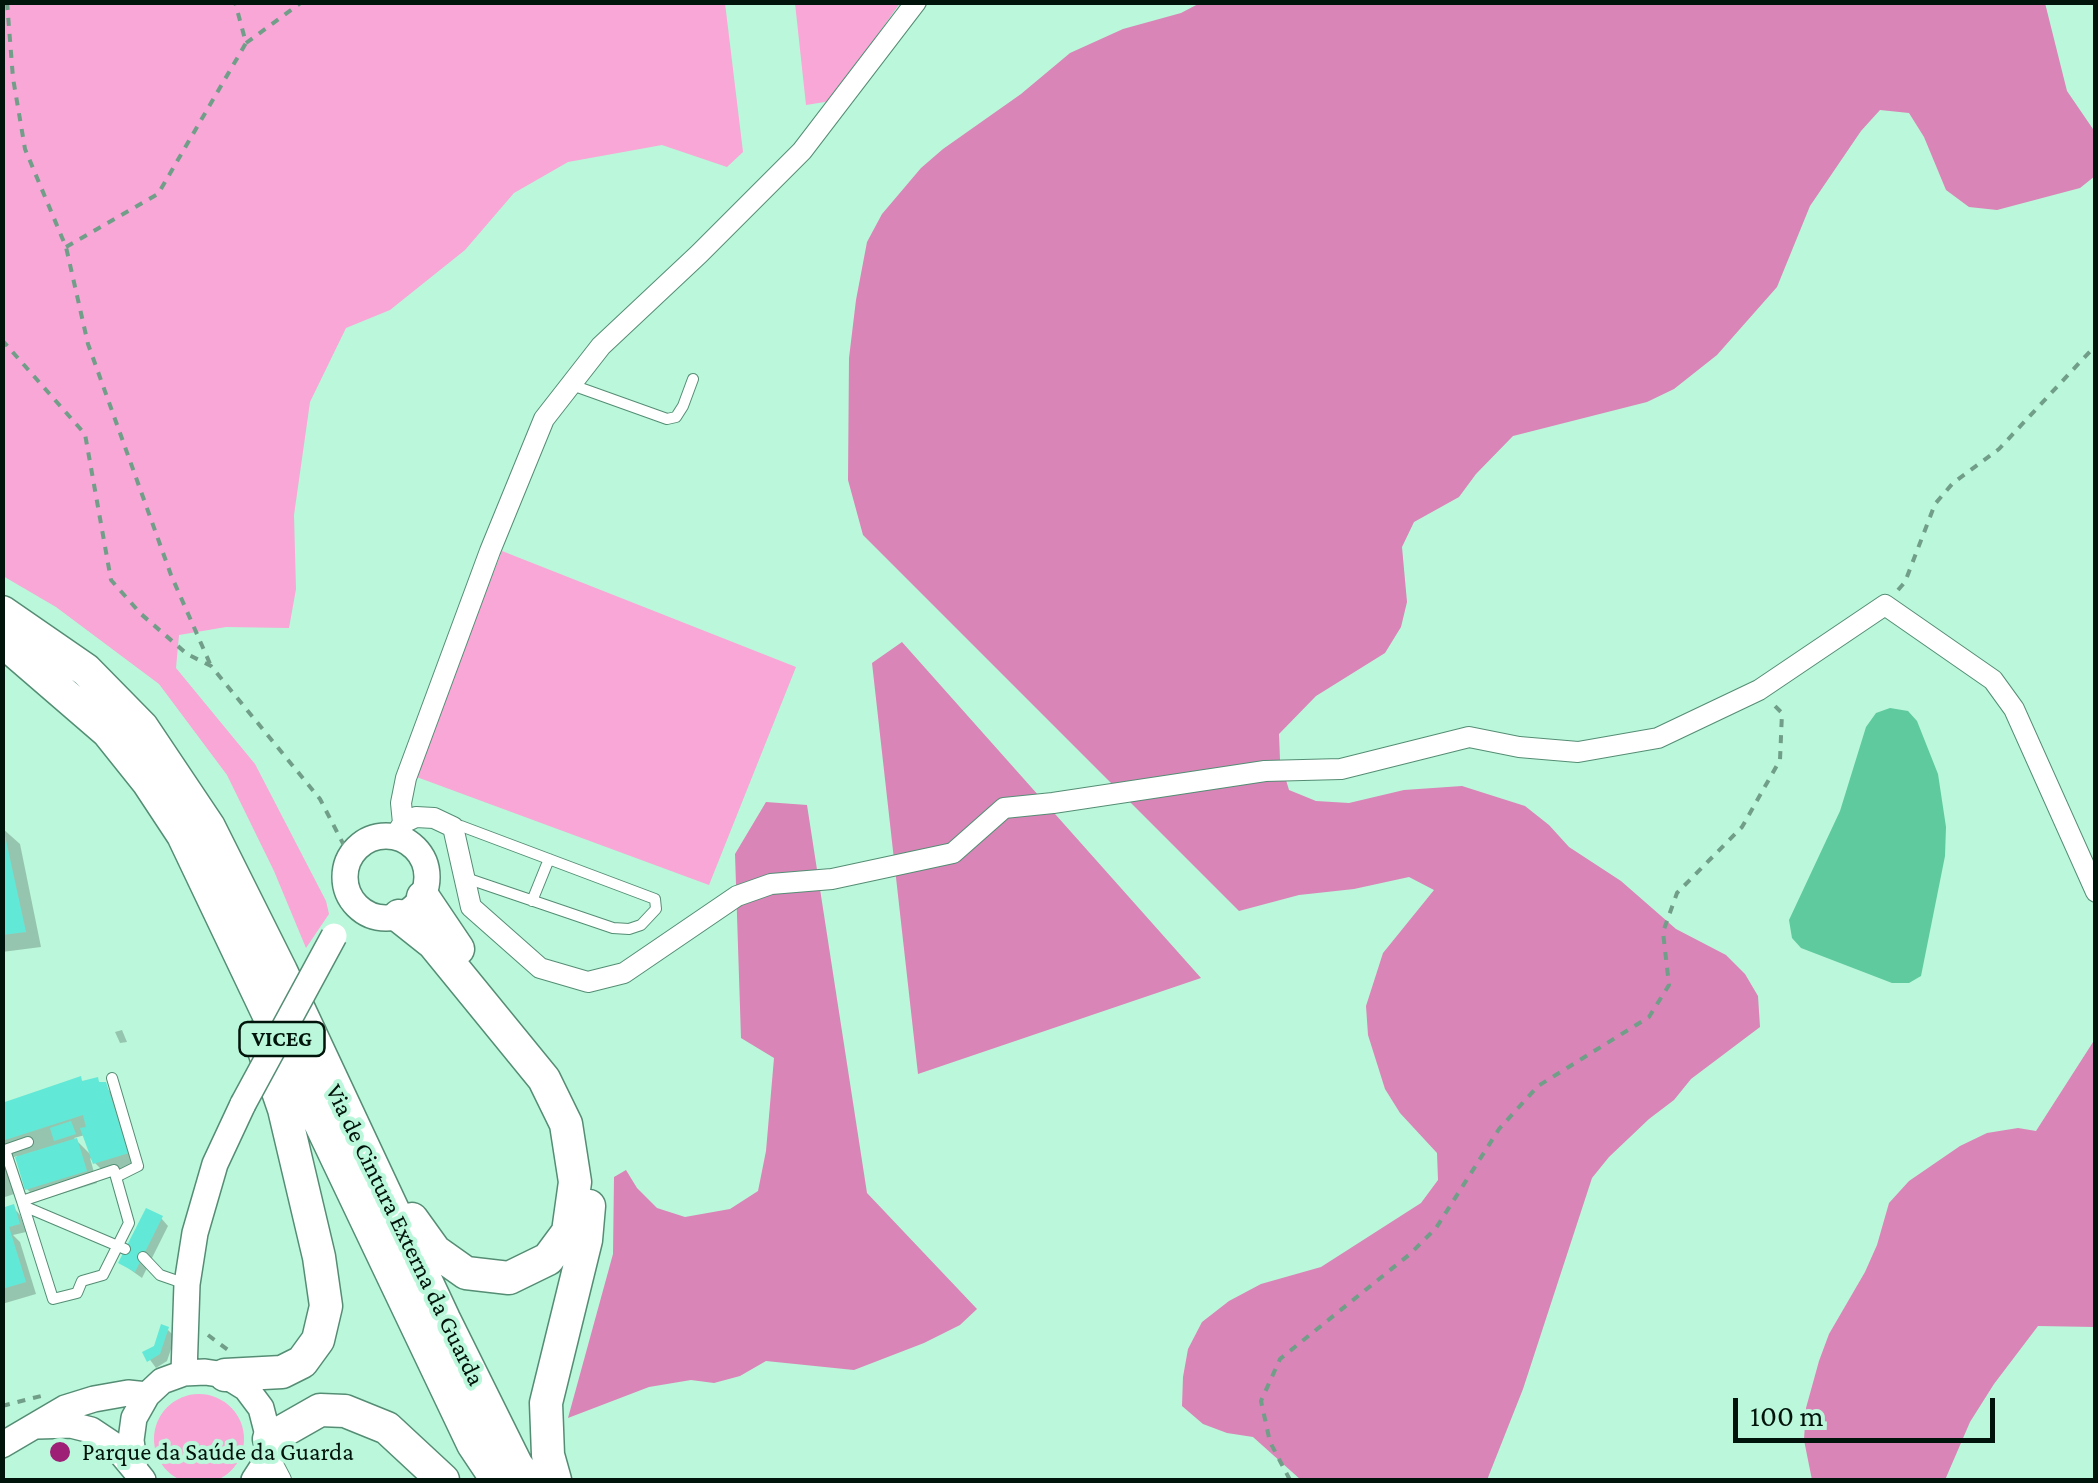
<!DOCTYPE html>
<html>
<head>
<meta charset="utf-8">
<style>
  body { margin:0 }
  #map { position:relative; width:2098px; height:1483px; overflow:hidden; background:#bbf7da; font-family:"Crimson Pro",serif }
  canvas { display:block }
  .frame { position:absolute; inset:0; border:5px solid #00140b; pointer-events:none }
  .scale { position:absolute; left:1733px; top:1398px; width:262px; height:45px; box-sizing:border-box; border:5px solid #00140b; border-top:0; padding-left:12px; font-size:30px; line-height:35px; white-space:nowrap; color:#00140b; -webkit-text-stroke:8px #bbf7da; paint-order:stroke }
</style>
</head>
<body>
<div id="map">
<canvas width="2098" height="1483"></canvas>
<div class="frame"></div>
<div class="scale">100 m</div>
</div>
<script>
const ctx = document.querySelector('canvas').getContext('2d');
ctx.lineJoin = 'round';
function paint(path, color) { ctx.fillStyle = color; ctx.fill(path, 'evenodd'); }
const poly = rows => new Path2D(rows.map(r => 'M' + r).join(''));
function stroke(path, color, width, dash) { ctx.strokeStyle = color; ctx.lineWidth = width; ctx.lineCap = dash ? 'butt' : 'round'; ctx.setLineDash(dash || []); ctx.stroke(path); }
function write(font, color, halo, rows, align = 'center') {
  ctx.font = font + ' "Crimson Pro",serif'; ctx.lineWidth = 8; ctx.setLineDash([]); ctx.textBaseline = 'middle'; ctx.strokeStyle = halo; ctx.fillStyle = color; for (const [text, x, y, turn = 0] of rows) {
    ctx.save(); ctx.translate(x, y); ctx.rotate((+turn || 0) * Math.PI / 180); ctx.textAlign = isNaN(turn) ? turn : align; if (halo) ctx.strokeText(text, 0, 0); ctx.fillText(text, 0, 0); ctx.restore();
  }
}
const green = poly([
  [3,2,725,3,743,152,727,167,662,145,568,162,514,193,465,250,390,310,346,328,310,402,294,515,296,589,289,628,226,627,179,635,176,668,255,764,326,901,329,914,306,948,274,871,227,775,159,684,56,607,3,576],
  [795,3,900,3,831,101,806,105],
  [502,551,796,667,709,885,414,776],
  '154 1439a45 45 0 1 1 90 0a45 45 0 1 1-90 0Z'
]);
const forest = poly([
  [1202,2,2045,3,2067,91,2095,132,2095,176,2080,188,1997,210,1969,207,1946,190,1924,137,1909,113,1880,110,1861,131,1810,206,1777,287,1717,355,1674,389,1647,402,1513,436,1476,474,1459,497,1414,522,1402,547,1407,602,1401,627,1385,653,1316,696,1279,734,1280,760,1289,790,1316,801,1349,803,1404,790,1462,786,1525,806,1549,825,1569,847,1621,881,1676,929,1726,955,1745,974,1758,996,1760,1027,1691,1079,1674,1100,1649,1119,1609,1157,1592,1178,1523,1389,1487,1480,1301,1480,1253,1437,1227,1433,1203,1424,1182,1406,1183,1377,1188,1349,1202,1322,1229,1301,1261,1284,1321,1267,1421,1203,1438,1180,1437,1153,1400,1113,1385,1089,1368,1035,1366,1006,1383,953,1434,890,1409,877,1354,889,1299,895,1239,911,863,535,848,480,849,358,856,300,867,242,882,214,921,168,943,149,1021,94,1070,53,1123,29,1181,13],
  [902,642,1201,978,918,1074,872,663],
  [766,802,807,805,867,1193,977,1309,960,1325,924,1343,854,1370,766,1361,740,1376,714,1383,691,1380,649,1387,568,1418,613,1254,614,1177,626,1170,637,1188,657,1208,685,1217,730,1209,758,1191,766,1151,774,1058,741,1038,735,854],
  [2095,1039,2095,1327,2038,1326,1994,1384,1970,1422,1945,1480,1812,1480,1804,1440,1806,1408,1819,1361,1829,1334,1865,1272,1877,1245,1889,1203,1909,1181,1960,1146,1987,1133,2018,1128,2036,1131]
]);
const water = poly([
  [1890,708,1908,711,1917,721,1938,774,1946,827,1945,856,1921,976,1909,983,1892,983,1801,948,1792,938,1789,920,1840,811,1866,727,1876,713]
]);
const shadow = poly([
  [2,828,20,844,41,947,2,952],
  [122,1030,127,1042,120,1043,115,1032],
  [80,1079,85,1083,97,1080,121,1101,143,1169,111,1179,90,1158,97,1183,39,1201,27,1189,17,1156,9,1159,20,1192,2,1198,2,1107],
  [85,1135,93,1157,74,1138],
  [13,1207,20,1215,26,1232,13,1235,20,1242,36,1294,2,1304,2,1210],
  [161,1218,168,1226,142,1278,121,1263],
  [168,1330,175,1337,167,1361,156,1368,145,1353,156,1348]
]);
const building = poly([
  [2,822,26,932,2,935],
  [81,1076,82,1081,98,1077,99,1082,106,1082,129,1153,93,1164,80,1128,86,1127,83,1115,2,1141,2,1103],
  [71,1121,76,1134,54,1141,50,1128],
  [77,1138,87,1171,25,1190,15,1157],
  [14,1204,20,1224,9,1227,26,1282,2,1289,2,1208],
  [146,1208,163,1216,135,1272,118,1263],
  [161,1324,169,1327,160,1354,147,1362,142,1352,154,1346]
]);
const path = poly([
  [7,2,13,78,25,149,66,247,88,344,171,575,211,666],
  [246,43,302,2],
  [66,247,158,194,246,43,235,2],
  [2,340,85,434,111,580,141,614,187,654,211,666,320,799,350,857],
  [1898,590,1905,582,1935,504,1953,483,1999,449,2096,345],
  [208,1335,228,1350],
  [2,1406,41,1396],
  [1290,1480,1270,1442,1261,1401,1280,1359,1410,1254,1436,1228,1499,1129,1538,1086,1649,1017,1669,985,1663,932,1677,893,1742,827,1780,760,1782,713,1773,704]
]);
const service = poly([
  [572,385,667,419,676,417,683,406,693,379],
  [454,827,461,826,655,899,656,909,641,925,629,929,613,928,463,877],
  [532,901,549,859],
  [112,1078,138,1166,116,1177],
  [114,1170,129,1223,103,1275,82,1281,77,1293,53,1299,22,1201,114,1170],
  [22,1201,5,1150,28,1142],
  [26,1207,125,1249],
  [143,1257,160,1275,186,1284]
]);
const minor = poly([
  [403,823,401,803,406,778,490,551,544,419,601,346,699,254,802,151,916,2],
  [395,836,403,823,416,817,434,818,453,827,471,907,540,968,588,982,624,973,737,896,771,884,832,879,953,853,1004,808,1053,803,1265,771,1341,769,1469,737,1519,747,1578,752,1658,738,1759,690,1885,605,1993,680,2014,709,2096,892],
  [269,1457,281,1480]
]);
const tertiary = poly([
  '345 877a41 41 0 1 1 82 0a41 41 0 1 1-82 0Z',
  [184,1373,187,1284,195,1233,215,1164,243,1104],
  [37,1426,71,1425,91,1430,115,1446,135,1470],
  [2,1445,65,1408,94,1399,128,1393,147,1395],
  [143,1480,135,1470,131,1440,134,1418,147,1395,162,1381,184,1373,205,1372,225,1375,246,1388,261,1408,269,1439,269,1457,254,1480]
]);
const trunk = poly([
  [2,612,86,670,142,727,209,827,281,971,444,1319,517,1466,528,1480],
  [2,645,13,650,108,732,148,782,183,835,473,1444,497,1480],
  [423,897,458,949],
  [399,916,433,943,544,1079,566,1124,575,1182,568,1232,548,1259,509,1278,466,1273,435,1251,412,1219],
  [225,1375,282,1372,302,1362,318,1340,326,1306,319,1257,284,1109,259,1036],
  [269,1439,320,1410,345,1411,387,1428,443,1480],
  [555,1480,548,1455,546,1403,586,1240,589,1206]
]);
const tertiaryBridge = poly([
  [243,1104,334,936]
]);
const markers = [
  [60,1452,12,"#9d2076"]
];
const shields = [
  [282,1039,85]
];
const shieldNames = [
  ["VICEG",282,1039]
];
const streetNames = [
  ["Via de Cintura Externa da Guarda",405,1235,64]
];
const poiNames = [
  ["Parque da Saúde da Guarda",82,1452]
];
paint(green, '#f8a7d6');
paint(forest, '#d985b7');
paint(water, '#5eca9d');
paint(shadow, '#0003');
paint(building, '#62e8d7');
stroke(service, '#548d74', 12);
stroke(minor, '#548d74', 22);
stroke(tertiary, '#548d74', 28);
stroke(trunk, '#548d74', 35);
stroke(path, '#719e88', 4, [8, 8]);
stroke(service, '#fff', 10);
stroke(minor, '#fff', 20);
stroke(tertiary, '#fff', 25);
stroke(trunk, '#fff', 32);
stroke(tertiaryBridge, '#548d74', 28, []);
stroke(tertiaryBridge, '#fff', 25);
for (const [x, y, r, color] of markers) { const dot = new Path2D(); dot.arc(x, y, r, 0, 2 * Math.PI); ctx.fillStyle = color; ctx.fill(dot); stroke(dot, '#bbf7da', 4); }
for (const [x, y, w] of shields) { const box = new Path2D(); box.roundRect(x - w / 2, y - 17, w, 34, 8); ctx.fillStyle = '#bbf7da'; ctx.fill(box); stroke(box, '#00140b', 2.5); }
write('bold 22px', '#00140b', null, shieldNames);
write('25px', '#00140b', '#bbf7da', streetNames);
write('25px', '#00140b', '#bbf7da', poiNames, 'left');
</script>
</body>
</html>
